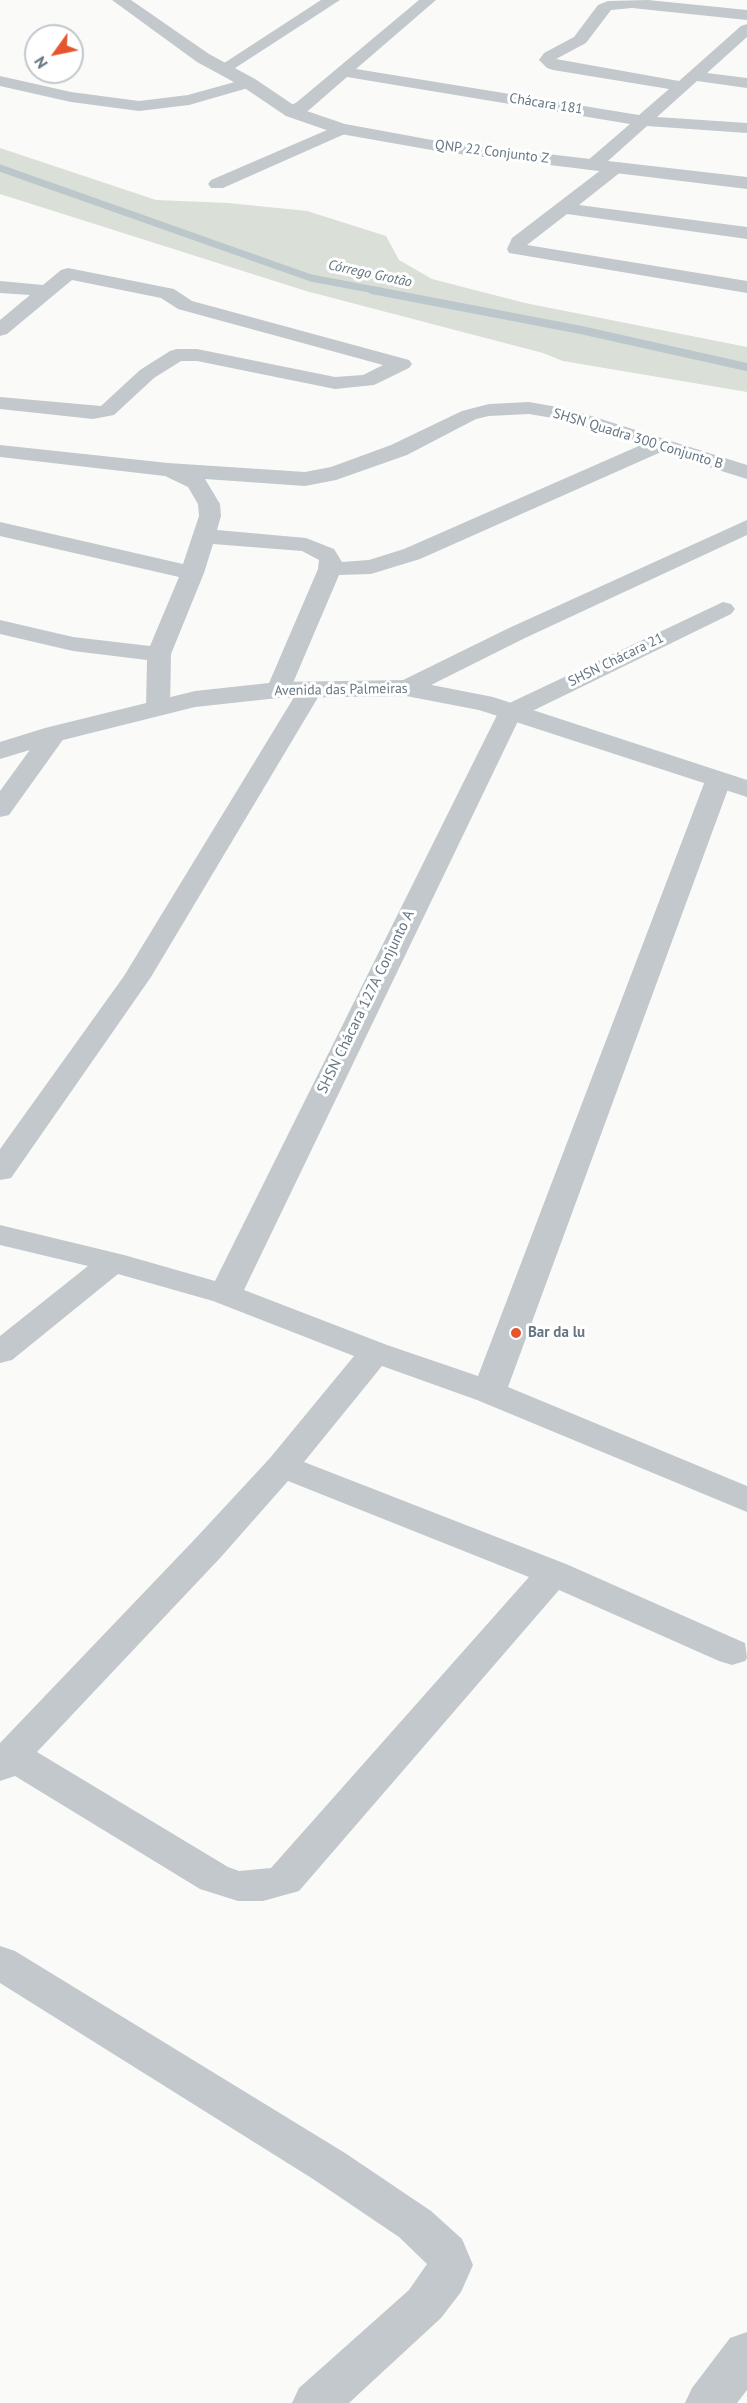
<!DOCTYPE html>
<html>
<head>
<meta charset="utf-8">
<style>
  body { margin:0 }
  #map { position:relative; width:747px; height:2403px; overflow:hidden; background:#fafaf8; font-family:"PT Sans",sans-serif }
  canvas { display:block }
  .north { position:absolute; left:24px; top:24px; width:60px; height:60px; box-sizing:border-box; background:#fff; border:2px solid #c1c8cd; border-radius:50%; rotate:237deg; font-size:16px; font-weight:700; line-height:24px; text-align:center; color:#657683 }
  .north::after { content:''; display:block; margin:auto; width:21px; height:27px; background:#e4572e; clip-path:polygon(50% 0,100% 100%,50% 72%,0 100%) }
</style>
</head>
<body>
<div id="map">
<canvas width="747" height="2403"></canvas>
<div class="north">N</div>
</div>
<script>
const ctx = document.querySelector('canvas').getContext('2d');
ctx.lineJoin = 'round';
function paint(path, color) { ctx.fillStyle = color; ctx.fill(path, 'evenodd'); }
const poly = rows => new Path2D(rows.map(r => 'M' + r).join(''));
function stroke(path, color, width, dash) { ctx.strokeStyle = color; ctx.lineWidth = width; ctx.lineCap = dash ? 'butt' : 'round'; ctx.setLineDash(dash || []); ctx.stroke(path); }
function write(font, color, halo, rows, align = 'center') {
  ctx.font = font + ' "PT Sans",sans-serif'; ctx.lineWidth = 6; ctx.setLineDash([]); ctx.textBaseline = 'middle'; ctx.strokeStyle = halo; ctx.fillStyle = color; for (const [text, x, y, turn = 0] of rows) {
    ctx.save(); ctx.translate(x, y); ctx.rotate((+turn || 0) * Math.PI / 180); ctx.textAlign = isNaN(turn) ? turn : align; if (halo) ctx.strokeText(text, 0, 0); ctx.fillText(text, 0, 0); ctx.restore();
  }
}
const green = poly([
  [0,148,156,200,228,203,307,211,386,236,399,260,432,279,525,303,747,347,747,392,563,361,543,353,306,291,0,194]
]);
const streamFar1 = poly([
  [0,168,311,278,380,291]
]);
const stream = poly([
  [372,290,581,330,747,367]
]);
const minor = poly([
  [321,0,340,0,229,72,217,72,215,69,321,0],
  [419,0,436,0,356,69,639,115,669,89,553,70,547,68,539,60,544,53,574,37,598,5,608,1,648,0,747,10,747,20,632,8,611,10,586,43,556,59,679,81,741,26,747,24,747,37,707,73,747,78,747,88,697,81,657,117,747,123,747,133,647,126,599,169,593,170,587,169,584,165,587,161,630,124,347,77,309,110,298,116,286,116,284,112,286,108,297,102,419,0],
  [0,76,71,92,139,101,188,95,249,78,257,83,255,86,189,105,139,111,71,102,0,86,0,76],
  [341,124,347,125,350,129,347,133,223,188,211,188,208,184,211,180,341,124],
  [616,162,622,163,625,167,622,171,579,205,747,227,747,239,567,214,527,245,747,281,747,293,509,253,507,249,512,238,610,163,616,162],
  [68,268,174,289,192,301,409,360,412,364,409,368,374,385,335,389,197,361,181,361,154,378,114,415,93,419,0,409,0,397,101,406,140,370,170,351,177,349,197,349,335,377,363,375,383,365,178,309,161,298,72,280,7,334,0,336,0,320,30,295,0,293,0,281,43,285,61,270,68,268],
  [529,402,569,409,747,465,747,479,661,452,420,559,371,574,339,575,290,690,287,695,278,697,269,695,266,690,318,569,319,560,302,551,213,544,204,573,171,654,170,708,167,713,158,715,149,713,146,708,147,660,73,651,0,634,0,620,73,637,150,646,179,577,0,536,0,522,183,564,199,516,198,504,188,487,165,476,0,457,0,445,168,463,305,472,331,467,391,445,462,411,489,404,529,402],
  [529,414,559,419,641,445,404,549,369,560,342,562,334,549,306,538,217,530,221,516,220,504,205,479,305,486,336,480,407,455,476,419,489,416,529,414],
  [747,520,747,535,525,638,415,693,406,695,397,693,394,688,397,683,509,628,747,520],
  [723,602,731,604,735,609,731,614,520,717,244,1290,387,1345,478,1376,705,781,709,776,718,773,727,776,731,781,508,1387,747,1486,747,1512,477,1400,382,1366,304,1462,566,1564,745,1643,747,1658,745,1661,732,1665,719,1661,559,1590,299,1891,263,1901,238,1901,200,1889,15,1776,0,1781,0,1743,195,1539,270,1458,354,1356,213,1301,118,1274,12,1360,0,1363,0,1336,88,1266,0,1245,0,1225,124,1255,215,1281,501,707,723,602],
  [288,1481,529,1577,271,1868,239,1871,228,1867,37,1752,221,1557,288,1481],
  [311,682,320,684,323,689,151,977,11,1178,0,1180,0,1149,124,976,299,689,302,684,311,682],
  [54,726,63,729,67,734,9,815,0,817,0,791,45,729,54,726],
  [0,1946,15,1951,345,2153,431,2211,462,2239,473,2265,461,2292,441,2318,349,2403,292,2403,299,2388,409,2290,427,2264,399,2237,313,2179,0,1983,0,1946],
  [747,2332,747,2390,737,2403,685,2403,692,2388,730,2338,747,2332]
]);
const tertiary = poly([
  [112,0,131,0,209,54,255,79,298,108,345,124,443,142,747,177,747,189,443,152,335,133,286,116,243,87,197,62,112,0],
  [406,680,493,697,747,780,747,797,479,710,406,696,278,698,195,707,63,740,0,759,0,742,45,728,195,691,278,682,406,680]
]);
const markers = [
  [516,1333,6,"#e4572e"]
];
const farStreetnames = [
  ["Chácara 181",546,104,9],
  ["QNP 22 Conjunto Z",492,152,7],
  ["SHSN Quadra 300 Conjunto B",638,439,17],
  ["SHSN Chácara 21",616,660,-26],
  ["Avenida das Palmeiras",341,690,-1]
];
const farWaternames = [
  ["Córrego Grotão",370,274,12]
];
const streetNames = [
  ["SHSN Chácara 127A Conjunto A",366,1002,-64]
];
const poiNames = [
  ["Bar da lu",528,1333]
];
paint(green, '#dadfd7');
stroke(streamFar1, '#bbc7cb', 7);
stroke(stream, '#bbc7cb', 8);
paint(minor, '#c3c8cc');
paint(tertiary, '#c3c8cc');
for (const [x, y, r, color] of markers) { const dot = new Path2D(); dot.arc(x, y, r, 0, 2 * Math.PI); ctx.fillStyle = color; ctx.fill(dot); stroke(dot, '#fff', 2); }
write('14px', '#657683', '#fff', farStreetnames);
write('italic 14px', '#60757c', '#fff', farWaternames);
write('15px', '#657683', '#fff', streetNames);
write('bold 15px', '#657683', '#fff', poiNames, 'left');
</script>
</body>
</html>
